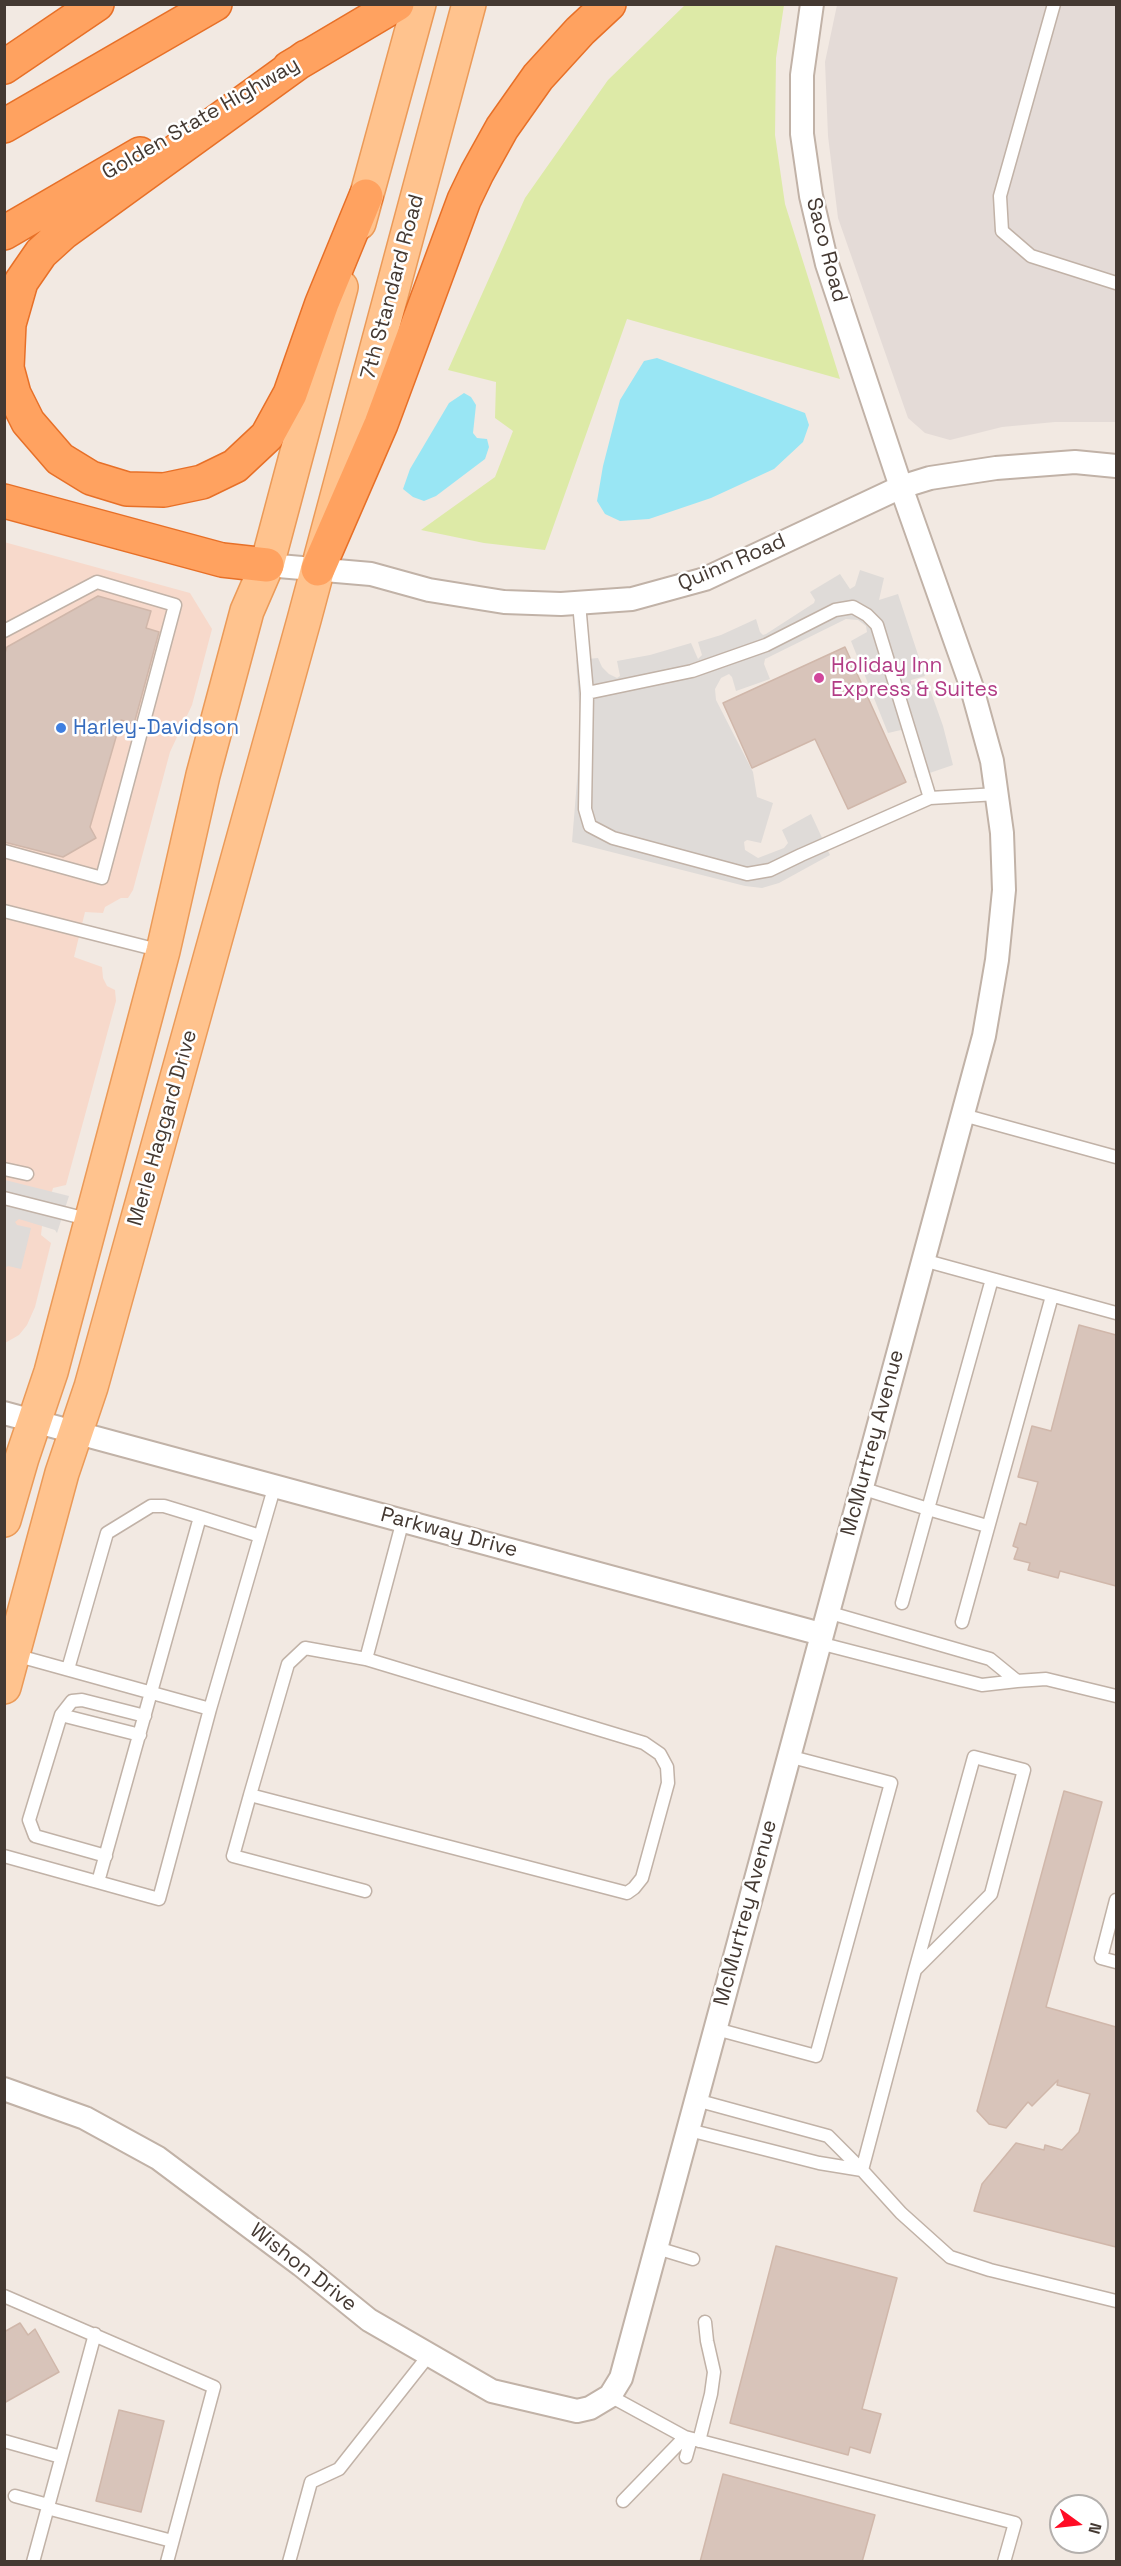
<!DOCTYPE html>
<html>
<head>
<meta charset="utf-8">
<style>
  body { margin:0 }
  #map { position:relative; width:1121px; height:2566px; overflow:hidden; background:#f2e9e2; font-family:"Space Grotesk",sans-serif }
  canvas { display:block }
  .frame { position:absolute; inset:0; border:6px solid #443932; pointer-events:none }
  .north { position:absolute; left:1049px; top:2494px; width:60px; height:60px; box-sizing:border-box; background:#fff; border:2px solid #b4b0ad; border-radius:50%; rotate:105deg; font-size:16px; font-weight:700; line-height:24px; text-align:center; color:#443932 }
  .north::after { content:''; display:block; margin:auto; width:21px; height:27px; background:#ff0c25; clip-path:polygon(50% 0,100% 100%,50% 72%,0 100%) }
</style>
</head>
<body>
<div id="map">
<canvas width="1121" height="2566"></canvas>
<div class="frame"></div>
<div class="north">N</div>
</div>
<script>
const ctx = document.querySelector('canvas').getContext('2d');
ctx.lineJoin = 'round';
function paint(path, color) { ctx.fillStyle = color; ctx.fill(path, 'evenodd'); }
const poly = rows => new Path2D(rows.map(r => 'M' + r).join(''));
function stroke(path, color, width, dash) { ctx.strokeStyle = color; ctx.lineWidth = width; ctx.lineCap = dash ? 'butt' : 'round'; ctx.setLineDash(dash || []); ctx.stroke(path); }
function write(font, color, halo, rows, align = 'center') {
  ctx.font = font + ' "Space Grotesk",sans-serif'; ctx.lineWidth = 5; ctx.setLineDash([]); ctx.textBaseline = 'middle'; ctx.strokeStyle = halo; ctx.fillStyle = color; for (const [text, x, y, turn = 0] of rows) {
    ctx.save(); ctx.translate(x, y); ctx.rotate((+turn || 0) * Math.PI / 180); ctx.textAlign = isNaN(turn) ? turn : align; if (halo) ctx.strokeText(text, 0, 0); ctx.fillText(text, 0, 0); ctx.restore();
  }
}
const commercial = poly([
  [4,542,190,593,212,629,192,705,170,752,133,890,128,898,121,898,105,907,103,913,85,912,74,957,102,967,103,978,107,986,115,990,116,1001,66,1185,53,1188,42,1226,41,1235,51,1243,35,1307,27,1325,19,1335,5,1343]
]);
const industrial = poly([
  [837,5,1116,5,1116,422,1055,422,1002,427,950,440,925,433,908,418,838,218,828,136,825,62]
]);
const green = poly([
  [685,5,784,5,776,58,775,135,785,204,840,379,627,319,545,550,484,543,421,530,495,477,513,431,495,418,496,382,448,370,525,198,608,80]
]);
const parking = poly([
  [860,570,884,578,879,600,898,594,925,676,911,680,911,685,927,681,943,726,953,765,915,778,905,732,901,730,888,733,851,641,867,632,866,626,858,620,846,619,765,659,764,664,770,679,736,691,732,677,729,674,721,678,715,689,716,700,753,772,757,797,773,803,761,843,747,840,744,842,745,850,758,858,784,848,788,843,782,830,811,814,830,855,779,883,762,888,745,886,572,842,581,732,576,660,598,658,602,667,609,674,617,678,620,676,617,661,650,655,691,643,698,659,702,655,698,642,721,635,756,619,760,632,763,635,766,634,814,603,815,600,810,592,840,574,850,589,855,586],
  [5,1180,69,1196,57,1233,55,1230,19,1219,15,1222,17,1225,31,1228,21,1269,8,1266,5,1268]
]);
const water = poly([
  [657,358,805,413,809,425,803,442,774,469,711,498,649,519,620,521,605,514,597,501,603,466,620,400,644,361],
  [464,393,471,397,476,405,473,433,477,438,487,439,489,447,485,459,436,496,424,501,413,497,403,489,410,469,449,403]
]);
const building = poly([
  [98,596,151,611,146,628,159,632,134,724,121,720,90,827,96,838,63,857,4,842,4,656,7,647,98,596],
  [845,647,906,782,848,809,815,739,752,768,723,703,845,647],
  [1079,1325,1116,1335,1116,1586,1060,1571,1058,1578,1028,1570,1030,1563,1014,1559,1018,1548,1013,1546,1020,1523,1026,1525,1038,1482,1018,1477,1032,1426,1051,1431,1079,1325],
  [1064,1791,1102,1802,1046,2007,1116,2027,1116,2247,974,2211,982,2184,1016,2143,1044,2150,1045,2145,1062,2150,1079,2132,1090,2094,1057,2085,1058,2080,1032,2106,1028,2102,1006,2128,989,2124,977,2111,1064,1791],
  [776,2246,897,2278,862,2409,881,2414,870,2453,850,2447,848,2455,730,2423,776,2246],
  [20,2323,28,2335,35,2329,59,2372,4,2403,4,2332,20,2323],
  [119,2410,164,2421,141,2512,96,2501,119,2410],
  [723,2474,875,2515,862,2562,700,2562,723,2474]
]);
const lane = poly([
  [1054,4,1000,196,1002,231,1031,256,1116,283],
  [579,603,587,693,585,809,590,826,613,838,747,874,770,870,801,855,930,798,997,794],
  [4,631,97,582,175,605,102,878,4,851],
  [587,693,692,671,766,645,835,610,853,607,867,615,877,625,930,798],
  [4,911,162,951],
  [963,1115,1116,1157],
  [4,1169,27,1174],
  [4,1198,91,1220],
  [923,1260,1116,1313],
  [861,1488,928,1509,992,1279],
  [902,1603,928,1509,987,1526],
  [962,1622,1052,1296],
  [819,1643,982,1685,1017,1681,990,1659,827,1612],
  [366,1659,644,1743,660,1754,667,1767,668,1783,642,1878,634,1888,627,1893,250,1795,288,1664,305,1648,366,1659,403,1520],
  [68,1669,107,1533,151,1506,164,1506,200,1517],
  [1017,1681,1046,1679,1116,1696],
  [210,1709,275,1485],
  [61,1715,140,1735],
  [250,1795,233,1856,365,1891],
  [4,1856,159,1899,210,1709,15,1655],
  [106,1856,35,1836,29,1820,61,1715,72,1701,82,1700,145,1716],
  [98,1882,200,1517,260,1536],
  [1116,1900,1101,1958,1116,1962],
  [915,1970,991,1894,1024,1770,974,1757,915,1970,862,2170,901,2213,950,2257,990,2270,1116,2301],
  [716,2029,816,2056,891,1783,788,1756],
  [689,2130,819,2163,862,2170,828,2136,696,2100],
  [657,2248,693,2259],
  [4,2296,214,2387,167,2562],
  [610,2396,685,2437,1015,2523,1004,2562],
  [4,2441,61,2457],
  [699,2441,711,2394,714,2372,707,2341,705,2322],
  [686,2457,691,2439],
  [15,2496,48,2505],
  [623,2501,685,2437],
  [47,2508,172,2541],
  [33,2562,95,2334],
  [289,2562,311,2482,339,2469,429,2355]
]);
const street = poly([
  [267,565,371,574,429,590,504,602,561,604,632,599,705,579,901,487,930,478,996,468,1075,462,1116,466],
  [4,1413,821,1634],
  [4,2089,85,2118,158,2158,301,2265,369,2320,492,2391,577,2411,590,2408,610,2396,621,2378,984,1036,997,960,1004,890,1002,833,992,761,971,685,901,487,827,264,811,196,802,134,802,75,812,4]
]);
const primary = poly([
  [359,223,419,4],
  [4,1520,22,1458,51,1372,163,951,203,775,247,611,267,565,341,287],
  [4,1687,62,1473,91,1387,304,620,469,4]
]);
const highway = poly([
  [306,57,63,233,41,253,21,282,9,324,7,368,14,394,28,422,60,459,91,478,127,489,164,490,202,482,235,466,267,436,290,394,322,303,366,196],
  [4,67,97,4],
  [289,68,397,4],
  [4,126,215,4],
  [4,233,140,154],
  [4,501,222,560,267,565],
  [318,569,381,424,464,200,477,173,502,128,538,77,580,31,609,4]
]);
const markers = [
  [819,678,6,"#d1479c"],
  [61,728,6,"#3f7fe0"]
];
const streetNames = [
  ["Golden State Highway",201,119,-30],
  ["Saco Road",826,250,75],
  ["7th Standard Road",393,287,-75],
  ["Quinn Road",732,563,-23],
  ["Merle Haggard Drive",163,1128,-74],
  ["McMurtrey Avenue",873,1443,-75],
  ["Parkway Drive",449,1533,15],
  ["McMurtrey Avenue",746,1913,-75],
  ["Wishon Drive",303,2268,38]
];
const hotelNames = [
  ["Holiday Inn",831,666],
  ["Express & Suites",831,690]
];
const shopNames = [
  ["Harley-Davidson",73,728]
];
paint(commercial, '#f7d9cb');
paint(industrial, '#e4dbd7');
paint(green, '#ddeaa7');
paint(parking, '#dfdbd8');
paint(water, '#99e6f4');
paint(building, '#d8c4ba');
stroke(building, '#d0b7aa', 1.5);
stroke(lane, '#c1b2a7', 15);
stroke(street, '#c1b2a7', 26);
stroke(primary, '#eb9a58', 36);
stroke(highway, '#e77028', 36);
stroke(lane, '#fff', 12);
stroke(street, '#fff', 22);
stroke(primary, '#ffc38e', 33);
stroke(highway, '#ffa260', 33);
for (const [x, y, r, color] of markers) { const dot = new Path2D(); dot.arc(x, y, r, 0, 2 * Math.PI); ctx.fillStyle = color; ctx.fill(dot); stroke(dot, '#fff', 2); }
write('21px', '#443932', '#fff', streetNames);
write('21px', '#b23c85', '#fff', hotelNames, 'left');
write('21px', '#366cbe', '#fff', shopNames, 'left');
</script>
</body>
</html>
